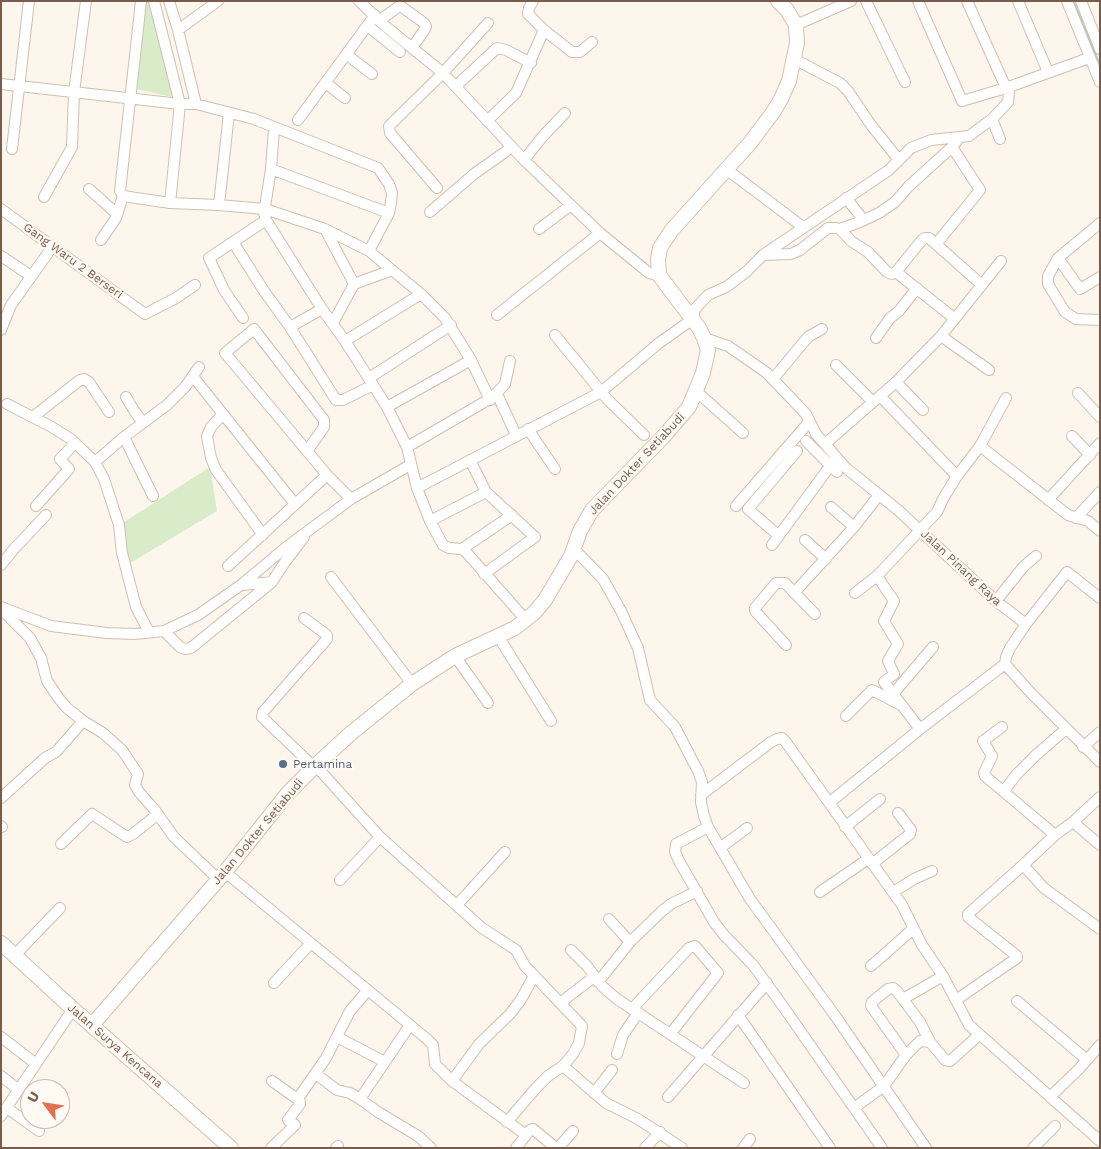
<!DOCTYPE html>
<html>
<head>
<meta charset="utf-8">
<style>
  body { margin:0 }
  #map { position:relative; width:1101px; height:1149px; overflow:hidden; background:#fdf6ec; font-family:"Work Sans",sans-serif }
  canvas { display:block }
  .frame { position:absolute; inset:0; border:2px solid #7a5c4d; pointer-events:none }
  .north { position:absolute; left:20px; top:1079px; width:50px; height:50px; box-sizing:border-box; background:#fffaf3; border:1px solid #cabbb1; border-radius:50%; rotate:301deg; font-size:14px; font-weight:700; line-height:20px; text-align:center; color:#7a5c4d }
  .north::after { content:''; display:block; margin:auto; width:18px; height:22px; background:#e76f51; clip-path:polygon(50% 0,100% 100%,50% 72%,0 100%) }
</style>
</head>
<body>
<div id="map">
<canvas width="1101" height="1149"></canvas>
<div class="frame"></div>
<div class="north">U</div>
</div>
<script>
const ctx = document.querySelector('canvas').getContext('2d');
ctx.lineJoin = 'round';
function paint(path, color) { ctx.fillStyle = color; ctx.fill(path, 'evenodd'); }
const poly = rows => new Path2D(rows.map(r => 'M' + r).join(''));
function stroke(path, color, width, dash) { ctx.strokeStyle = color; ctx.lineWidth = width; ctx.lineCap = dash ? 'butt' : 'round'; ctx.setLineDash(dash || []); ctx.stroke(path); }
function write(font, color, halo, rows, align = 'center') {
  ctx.font = font + ' "Work Sans",sans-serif'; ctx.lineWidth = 4.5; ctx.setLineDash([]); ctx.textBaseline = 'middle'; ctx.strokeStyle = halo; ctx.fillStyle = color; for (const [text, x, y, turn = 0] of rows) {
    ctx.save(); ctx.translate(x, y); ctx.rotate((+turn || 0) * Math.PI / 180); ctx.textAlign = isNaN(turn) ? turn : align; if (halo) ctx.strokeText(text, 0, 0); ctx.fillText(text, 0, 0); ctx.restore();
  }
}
const green = poly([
  [143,1,148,1,152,9,172,97,135,89],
  [210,467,217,511,127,565,121,524]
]);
const stream = poly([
  [1073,1,1100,65]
]);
const minor = poly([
  [141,1,120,191,123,196,170,203,219,205,265,209,325,229,369,251,421,294,445,318,471,360,490,400],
  [154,1,180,104,170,203],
  [169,1,178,30,196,104],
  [359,1,385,26,443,73,524,160,600,233,649,273,659,275],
  [533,1,529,8,528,14,544,30,572,52,580,52,592,42],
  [866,1,905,82],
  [918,1,962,101,1006,88,1089,58],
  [1018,1,1048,72],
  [1067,1,1100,82],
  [1081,1,1100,49],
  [379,21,398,7,402,7,424,23,426,26,425,29,412,48],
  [796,25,851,1],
  [368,26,400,52],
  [178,30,218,1],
  [347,55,372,74],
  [794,59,840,83,848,91,871,125,899,160],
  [326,83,345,98],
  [1,84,180,104,196,104,254,119,378,168,389,184,392,193,391,202,389,213,369,251],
  [456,86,497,48,506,50,531,63],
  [992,119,1000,139],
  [298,120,375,15],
  [487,121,516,93,544,30],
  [274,128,271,169,264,213,266,220,322,309,345,341,387,407,407,447,417,488,430,521,443,545,449,548,462,549,466,552,526,620],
  [12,149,29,1],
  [524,160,543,136,565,113],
  [271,169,389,213],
  [726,169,803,227],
  [437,188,390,133,389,126,443,73,488,23],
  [89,189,117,214],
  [44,197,72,147,74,92,86,1],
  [219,205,229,113],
  [1,209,145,314,176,298,195,285],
  [430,212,474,174,512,147],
  [860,222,879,213,895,202,909,186,952,147,960,137],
  [1100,223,1058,258,1048,276,1048,284,1065,312,1076,319,1100,320],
  [325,229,354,284],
  [539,229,571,205],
  [840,229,851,241,868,252,887,272,892,274,896,272,922,240,925,238,929,238,982,285],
  [101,240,116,218,123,196],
  [233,242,264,291,290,327,336,400,343,400,373,385],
  [937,243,980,190,952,147],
  [764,255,791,254,800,250,828,228,836,228,840,229,860,222,862,218,846,198],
  [1,256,31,276],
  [1058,258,1080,289,1100,277],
  [896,272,955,319],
  [497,315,600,233],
  [243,318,224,290,209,258,266,220],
  [333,323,354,284,392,270],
  [290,327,322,309],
  [1,330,11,305,53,246],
  [555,335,607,399,644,435],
  [941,336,989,370],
  [704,338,728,346,767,373,806,414,816,434,846,468,898,510,996,601,1026,624,1010,648,1006,657,1005,664,1030,692,1100,762],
  [876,338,890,318,899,311,917,288],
  [345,341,421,294],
  [836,365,873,402],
  [369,378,451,325],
  [195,379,295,504],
  [773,379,808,337,822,329],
  [896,382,923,410],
  [697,392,743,433],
  [1078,393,1100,417],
  [497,394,516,435],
  [126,397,135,412,143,423],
  [881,397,957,476],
  [7,404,50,426,71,439,95,462,104,479,119,525,122,553,136,607,149,632],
  [387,407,471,360],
  [223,414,211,427,207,436,211,458,216,470,263,535],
  [33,417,80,380,84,379,89,382,109,412],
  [528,429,555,469],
  [1072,436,1090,455],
  [124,437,153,496],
  [806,441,837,472],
  [825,444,896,382,941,336,1001,261],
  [980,446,1068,515,1088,521,1100,531],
  [407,447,493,397,505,384,510,361],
  [307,451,324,427,324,420,254,329,225,353,307,451,327,475,351,499],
  [470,460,486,492,535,537,484,574],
  [95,462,124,437,167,405,185,387,199,367],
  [417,488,601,392,659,343,693,319,695,309,708,295,726,287,746,272,763,255,889,170,911,148,931,140,969,136,992,119,1008,102,1009,91,1006,88,967,1],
  [1048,500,1100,443],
  [36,506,69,469,60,459,75,443],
  [736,506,809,422],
  [831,507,854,527],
  [1076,518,1100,492],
  [430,521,486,492],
  [779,536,748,509,797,451],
  [805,540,826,559],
  [772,545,836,458],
  [462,549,512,515],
  [574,549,603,579,621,611,638,648,650,700,675,727,698,771,702,782,701,802,704,816,708,827,750,899,836,1017,926,1148],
  [1,565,14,549,46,515],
  [228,566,327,475],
  [877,576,894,601,884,621,898,644,888,661,894,674,884,682,920,729],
  [331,577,412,684],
  [241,585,272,582],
  [794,593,854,527,879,495],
  [855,593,877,576,937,512,943,499,957,476,980,446,1006,398],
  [996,601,1024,566,1036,556],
  [1,607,51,626,107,633,135,634,164,631,198,615,241,585,285,548,351,499,410,465],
  [2,610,30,638,41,658,47,681,60,700,67,708,83,721,103,733,122,750,138,774,135,785,139,792,154,809,174,837,218,879],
  [304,618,327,635,327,639,263,712,262,717,314,767],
  [1026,624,1067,572,1100,598],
  [164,631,180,647,185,649,191,648,272,582,285,562,304,537],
  [498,636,551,721],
  [786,645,755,611,755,608,776,583,785,583,815,614],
  [455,656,488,703],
  [893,694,933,647],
  [846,716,872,690,899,704],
  [1002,727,983,741,992,756,984,773,985,776,1055,835],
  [1083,747,1100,732],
  [316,766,380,837,482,928,516,950,525,966,582,1026,579,1043,573,1054,563,1066,548,1076,536,1088,507,1122],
  [1004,791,1016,775,1036,755,1066,729],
  [701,795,771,742,777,739,782,738,785,741,902,905,922,945,943,976,969,1025,1100,1141],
  [1,798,45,758,56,752,83,721],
  [829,803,920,729,1005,664],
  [1073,822,1100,845],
  [1,826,2,827],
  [708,827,676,844,675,852,679,861,714,922,724,935,753,965,780,1002,882,1148],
  [845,827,880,799],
  [61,844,92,814,127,837,133,834,158,814],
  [720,848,747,828],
  [872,864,910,834,911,830,898,813],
  [1023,865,1044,888,1100,929],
  [225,872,427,1039,433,1045,435,1064,452,1081,526,1135],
  [340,880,380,837],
  [820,892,868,859],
  [893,892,914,879,932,871],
  [457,905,505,852],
  [609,919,630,942],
  [571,950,587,966,602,986,617,999,744,1083],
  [14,956,60,908],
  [871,966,913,929],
  [598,982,630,942,662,911,671,904,697,891],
  [274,983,310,944],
  [903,999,943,976],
  [956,1000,1017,958,1017,956,968,917,968,914,1023,865,1055,835,1073,822,1100,797],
  [1017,1001,1086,1059],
  [560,1003,594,977],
  [632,1009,689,948,695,946,718,973,671,1033],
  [738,1015,830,1148],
  [1,1037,36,1064],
  [337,1037,385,1062],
  [617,1054,623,1035,638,1013],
  [906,1055,871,1006,872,1002,888,989,893,988,896,990,920,1022,930,1042],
  [563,1066,606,1103,638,1119,682,1148],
  [316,1074,337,1090,350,1093,360,1099,378,1112,418,1136,431,1148],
  [1,1076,19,1090],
  [272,1081,296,1098,299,1097,326,1058,350,1011,368,990],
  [452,1081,479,1044,510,1014,520,1001,534,976],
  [594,1093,612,1070],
  [668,1097,767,983],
  [1050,1097,1079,1069,1100,1045],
  [360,1099,410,1025],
  [7,1108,39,1131],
  [854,1108,884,1086,906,1055,920,1041,930,1042,945,1060,950,1061,979,1035],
  [1,1116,73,1009],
  [271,1148,295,1125,288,1120,300,1104,299,1097],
  [336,1148,338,1146],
  [516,1148,530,1130,533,1129,556,1148],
  [558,1148,573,1131],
  [645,1148,660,1132],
  [743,1148,750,1139],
  [1033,1148,1055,1126]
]);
const secondary = poly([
  [1,943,73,1009,231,1148],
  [92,1025,225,872,288,793,314,767,350,734,412,684,455,656,515,628,534,613,545,600,571,556,580,531,592,510,663,437,689,407,703,373,708,350,704,338,699,328,659,275,658,259,660,248,671,231,750,143,774,111,781,99,789,81,797,43,796,25,787,10,778,1]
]);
const markers = [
  [283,764,5,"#5c6f8a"]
];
const streetNames = [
  ["Gang Waru 2 Berseri",73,261,36],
  ["Jalan Dokter Setiabudi",637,464,-47],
  ["Jalan Pinang Raya",961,568,43],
  ["Jalan Dokter Setiabudi",258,832,-50],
  ["Jalan Surya Kencana",115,1046,41]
];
const serviceNames = [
  ["Pertamina",293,764]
];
paint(green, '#d8ecc9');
stroke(stream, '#a5d3da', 2.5);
stroke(minor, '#d1beb0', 12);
stroke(secondary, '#d6c0b0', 16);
stroke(minor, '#fff', 10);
stroke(secondary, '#fff', 14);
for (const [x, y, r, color] of markers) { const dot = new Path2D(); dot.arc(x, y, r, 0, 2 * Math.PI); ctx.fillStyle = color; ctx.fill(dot); stroke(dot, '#fffaf3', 2); }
write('12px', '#7a5c4d', '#fffaf3', streetNames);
write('12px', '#4e5e75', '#fffaf3', serviceNames, 'left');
</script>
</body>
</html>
